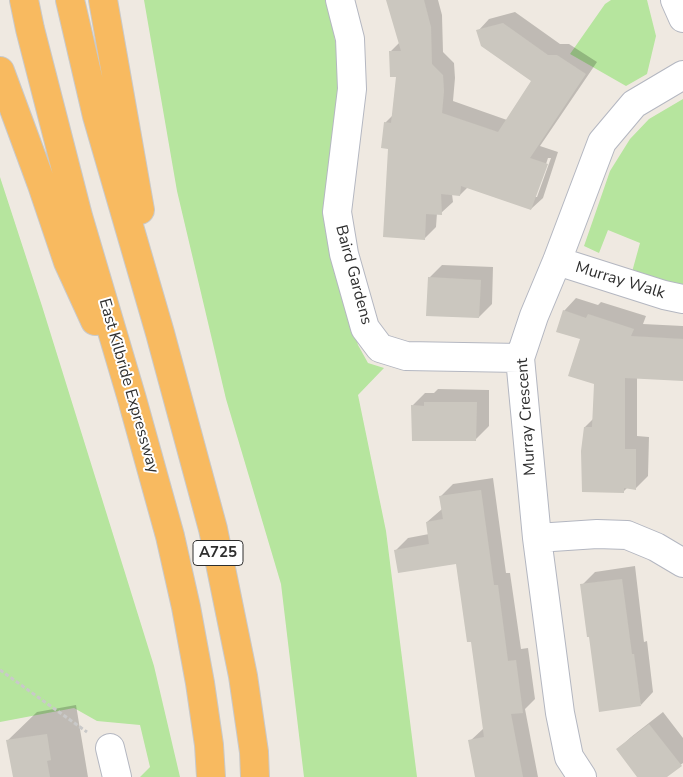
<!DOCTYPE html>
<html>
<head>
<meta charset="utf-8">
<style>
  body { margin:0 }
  canvas { display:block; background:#efe9e1 }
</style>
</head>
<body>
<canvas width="683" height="777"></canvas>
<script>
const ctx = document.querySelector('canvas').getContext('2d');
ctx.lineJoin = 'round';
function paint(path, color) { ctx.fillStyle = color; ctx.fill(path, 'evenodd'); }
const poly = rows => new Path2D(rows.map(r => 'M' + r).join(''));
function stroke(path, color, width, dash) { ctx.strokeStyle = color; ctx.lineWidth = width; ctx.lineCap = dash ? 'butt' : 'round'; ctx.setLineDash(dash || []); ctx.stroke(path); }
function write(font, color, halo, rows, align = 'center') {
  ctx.font = font + ' "Nunito Sans",sans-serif'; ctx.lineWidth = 4; ctx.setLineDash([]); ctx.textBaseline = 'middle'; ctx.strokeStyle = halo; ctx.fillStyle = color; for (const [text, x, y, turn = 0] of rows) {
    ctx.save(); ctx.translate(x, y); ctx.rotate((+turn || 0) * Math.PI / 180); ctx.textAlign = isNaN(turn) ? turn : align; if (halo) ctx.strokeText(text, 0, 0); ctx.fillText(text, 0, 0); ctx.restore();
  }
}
const green = poly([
  [144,0,325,0,329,8,338,57,337,105,324,200,325,230,358,345,368,363,384,368,358,395,386,531,417,777,304,777,281,584,226,399,177,191],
  [611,0,647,0,656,36,647,74,626,86,570,54,605,4],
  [683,99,683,289,632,272,640,243,608,230,599,253,584,246,610,171,630,139,649,119],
  [0,177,42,306,154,666,180,777,140,777,150,767,140,725,97,721,74,708,0,722]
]);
const shadow = poly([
  [388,0,438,0,442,15,443,52,454,63,455,78,453,101,507,120,533,80,478,31,489,19,515,12,560,44,569,44,597,62,540,146,558,152,543,198,531,209,468,187,460,195,452,194,453,202,441,213,437,213,436,227,424,239,390,148,385,123,393,115,398,76,390,52,400,42],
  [548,158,551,158,537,197,535,197],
  [442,265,493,267,492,304,479,317,429,278],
  [576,298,598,305,601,302,646,316,643,324,683,326,683,379,637,378,637,436,649,437,648,476,636,488,628,487,623,492,585,427,593,419,595,383,581,338,564,311],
  [438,389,489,390,489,426,476,439,412,406,425,393,434,393],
  [493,478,506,573,510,573,521,649,528,648,535,699,525,709,538,777,477,777,470,741,484,728,472,640,457,563,395,551,408,538,429,534,427,522,442,509,441,496,453,484],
  [635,566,644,642,647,641,653,692,641,705,582,585,595,572],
  [76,705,88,777,14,777,7,741,37,712],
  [663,712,683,738,683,763,665,777,639,777,618,749,631,737]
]);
const building = poly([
  [386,0,424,0,431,27,432,64,443,75,444,91,442,113,498,132,531,81,481,46,476,30,503,23,548,55,557,55,586,74,530,158,548,164,531,210,461,186,460,196,441,194,442,215,426,214,425,240,383,237,388,149,381,148,384,122,391,123,396,77,390,77,389,51,401,51],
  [428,277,481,280,479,318,426,316],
  [563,310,586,318,588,314,634,329,631,336,683,339,683,381,625,378,625,449,636,449,636,490,624,488,624,493,582,492,581,451,584,427,592,427,594,384,568,376,580,339,556,332],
  [424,402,477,402,476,441,412,441,411,405,424,406],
  [481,490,494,585,498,585,508,661,516,660,523,713,511,714,523,777,475,777,468,740,484,737,471,642,467,642,456,564,398,573,394,550,429,544,426,522,443,519,439,496],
  [622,579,632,654,634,654,641,706,599,712,589,637,587,637,580,584],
  [649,724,682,766,667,777,637,777,616,749],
  [47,734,51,760,47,761,50,777,13,777,6,740]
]);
const path = poly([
  [0,670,87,732]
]);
const minor = poly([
  [340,0,350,39,352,89,337,212,344,254,365,328,380,348,406,356,520,358],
  [675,0,683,18],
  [557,261,664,295,683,299],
  [537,538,597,534,627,535,656,547,683,563],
  [110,748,117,777],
  [582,777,569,757,560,713,537,538,520,358,534,316,557,261,602,142,634,104,683,75]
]);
const trunk = poly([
  [24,0,30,29,78,216,132,399,170,536,186,607,200,683,209,745,211,777],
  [70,0,97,116,160,333,213,529,243,676,254,752,255,777],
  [103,0,140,210],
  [0,71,42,185,68,262,95,321]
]);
const shields = [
  [218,553,50]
];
const shieldNames = [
  ["A725",218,553]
];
const streetNames = [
  ["Baird Gardens",353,275,75],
  ["Murray Walk",620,281,17],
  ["East Kilbride Expressway",128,386,74],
  ["Murray Crescent",527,417,-94]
];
paint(green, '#b6e59e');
paint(shadow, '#0003');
paint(building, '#cbc7bf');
stroke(minor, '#b4b7c1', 30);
stroke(trunk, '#c9c9c9', 30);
stroke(path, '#c9c9c9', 3, [4, 2.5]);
stroke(minor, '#fff', 28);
stroke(trunk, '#f8ba60', 28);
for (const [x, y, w] of shields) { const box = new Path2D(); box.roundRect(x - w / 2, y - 12.5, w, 25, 4); ctx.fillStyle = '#fff'; ctx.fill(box); stroke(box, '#2e2e2e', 1); }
write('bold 15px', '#2e2e2e', null, shieldNames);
write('16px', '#2e2e2e', '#fff', streetNames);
</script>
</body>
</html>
